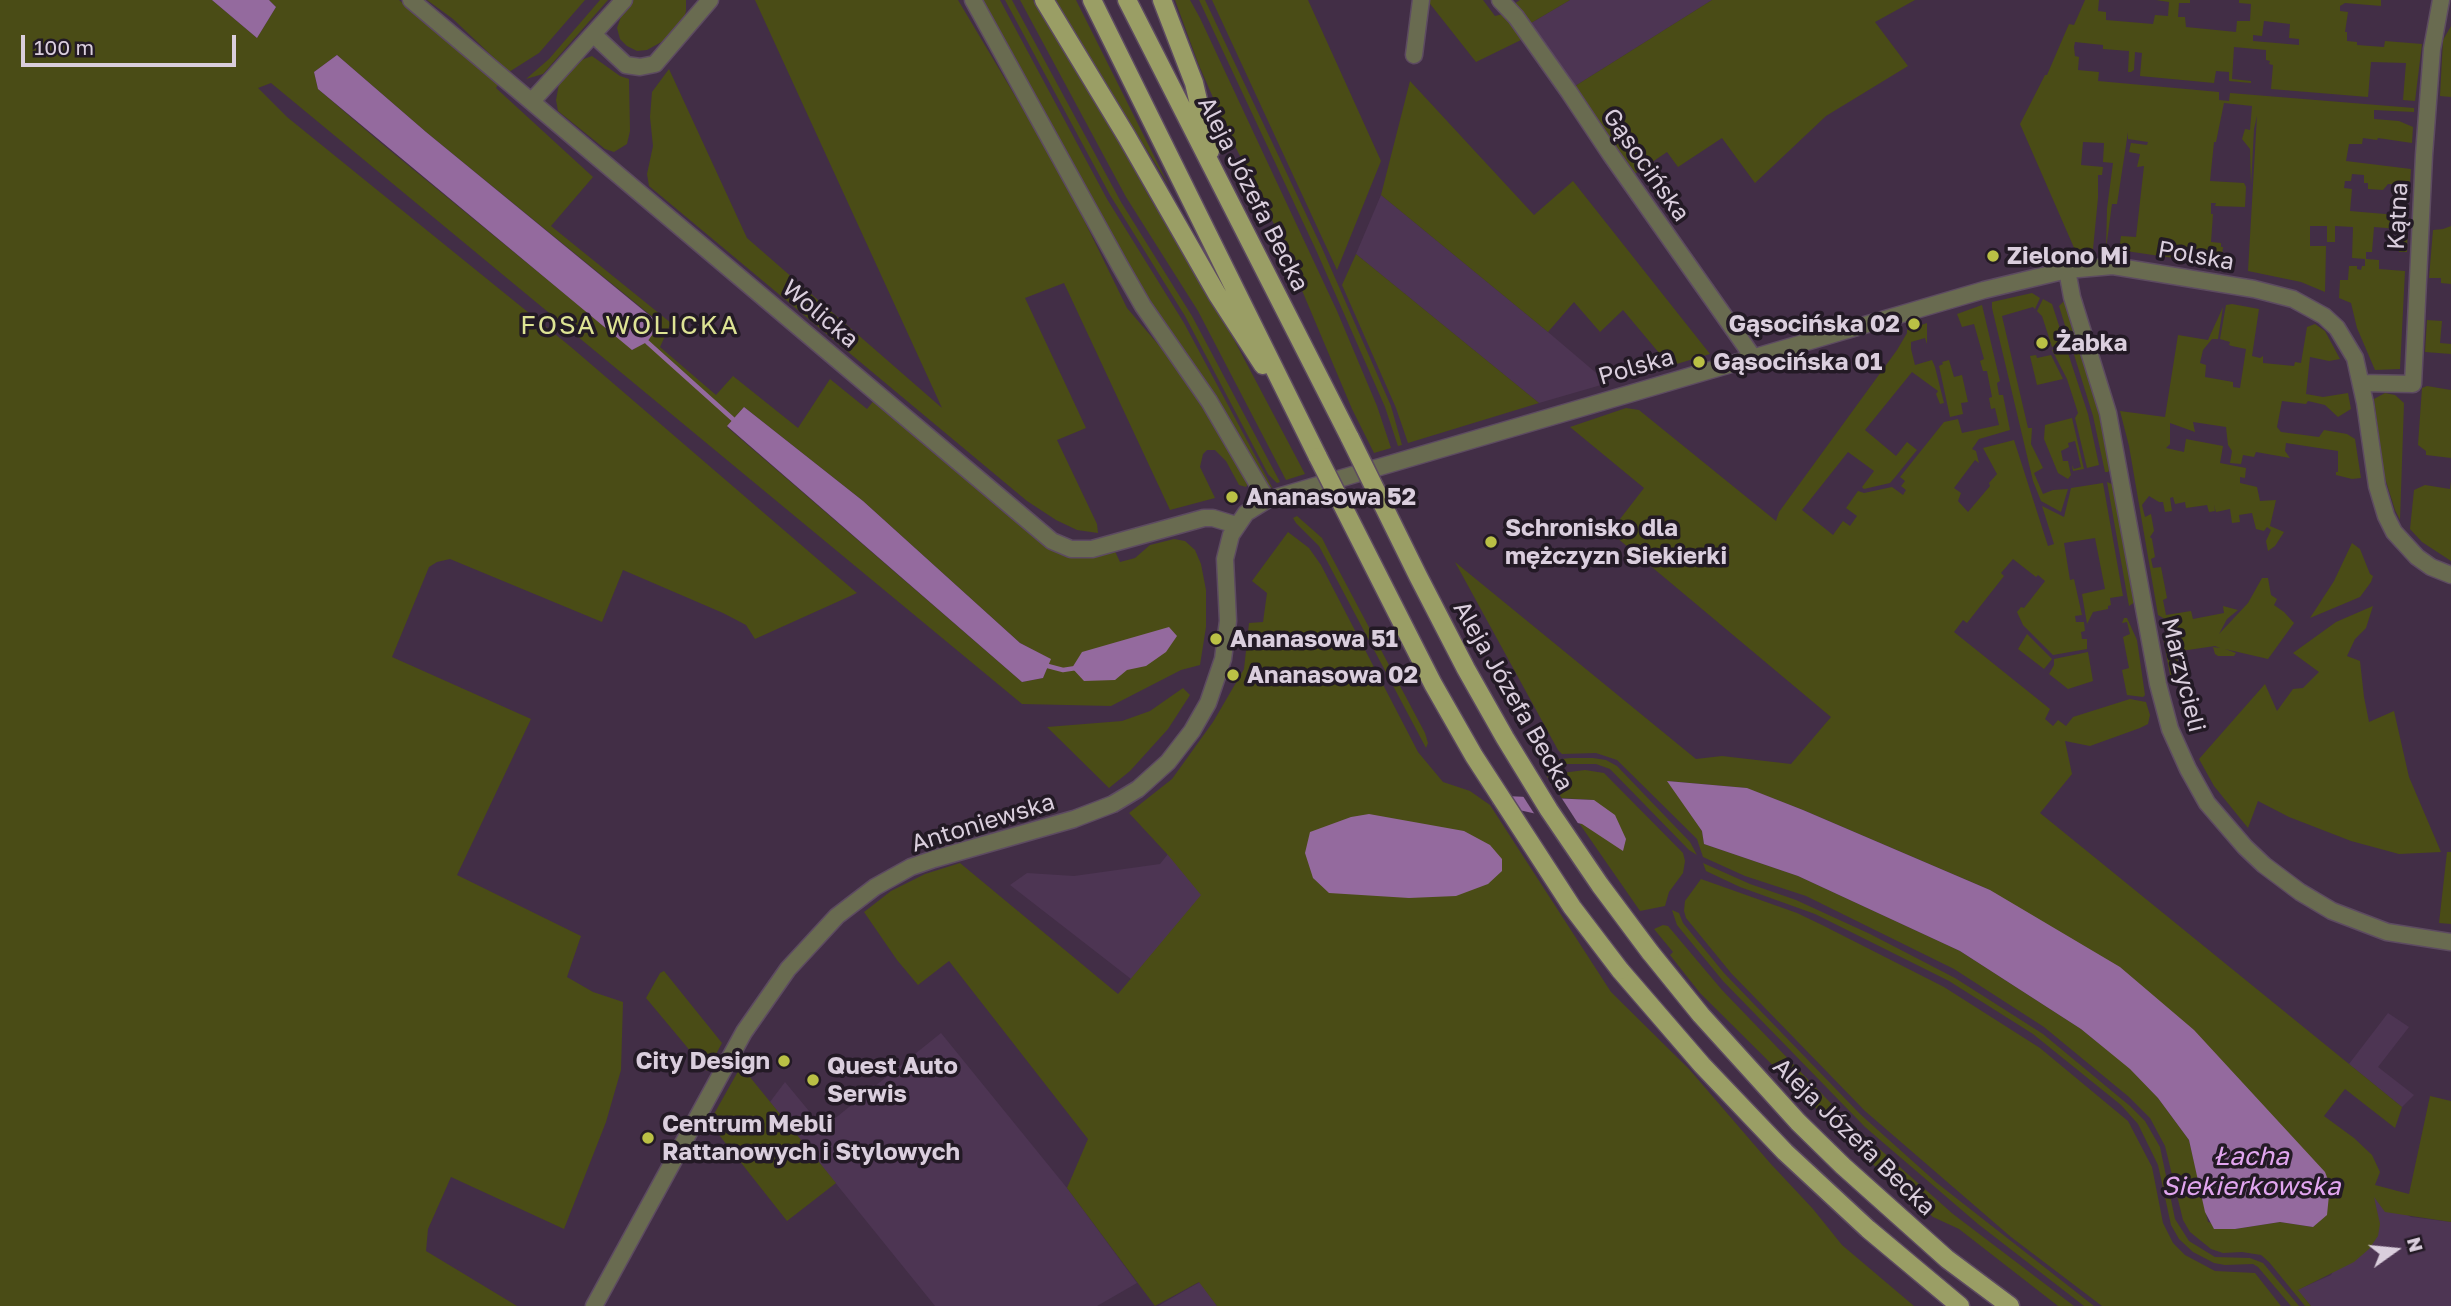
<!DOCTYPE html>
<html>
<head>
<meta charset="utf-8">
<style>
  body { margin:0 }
  #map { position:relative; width:2451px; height:1306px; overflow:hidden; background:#422e46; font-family:"Golos Text",sans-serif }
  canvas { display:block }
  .north { position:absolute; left:2360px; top:1215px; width:70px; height:70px; -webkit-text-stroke:5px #231a25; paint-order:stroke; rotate:75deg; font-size:19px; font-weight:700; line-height:28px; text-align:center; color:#dacedd }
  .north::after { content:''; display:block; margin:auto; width:24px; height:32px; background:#dacedd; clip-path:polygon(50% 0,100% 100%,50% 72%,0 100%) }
  .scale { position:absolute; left:21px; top:35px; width:215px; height:32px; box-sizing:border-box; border:4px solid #dacedd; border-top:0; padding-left:9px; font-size:21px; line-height:24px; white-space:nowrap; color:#dacedd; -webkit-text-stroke:5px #231a25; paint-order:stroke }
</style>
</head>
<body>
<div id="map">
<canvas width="2451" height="1306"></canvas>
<div class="north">N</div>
<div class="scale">100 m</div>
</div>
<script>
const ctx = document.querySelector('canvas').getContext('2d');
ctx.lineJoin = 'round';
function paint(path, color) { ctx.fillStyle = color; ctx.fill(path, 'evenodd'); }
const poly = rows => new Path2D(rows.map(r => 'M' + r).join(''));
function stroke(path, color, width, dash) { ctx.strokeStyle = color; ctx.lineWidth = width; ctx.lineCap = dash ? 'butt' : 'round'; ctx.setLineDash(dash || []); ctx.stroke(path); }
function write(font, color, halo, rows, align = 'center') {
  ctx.font = font + ' "Golos Text",sans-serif'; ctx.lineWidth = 7; ctx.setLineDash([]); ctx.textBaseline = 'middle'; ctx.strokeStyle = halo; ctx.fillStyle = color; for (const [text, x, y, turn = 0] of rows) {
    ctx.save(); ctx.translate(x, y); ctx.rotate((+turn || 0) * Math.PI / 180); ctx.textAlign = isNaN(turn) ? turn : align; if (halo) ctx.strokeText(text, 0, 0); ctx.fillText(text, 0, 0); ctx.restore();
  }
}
const built = poly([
  [1570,0,1712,0,1572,88,1526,26],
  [1381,195,1548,332,1608,383,1539,403,1356,254],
  [1168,854,1202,895,1131,979,1010,885,1027,873,1074,876,1160,864],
  [2388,1013,2409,1027,2378,1067,2414,1095,2402,1107,2349,1064],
  [941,1033,1067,1188,1137,1283,1097,1306,935,1306,770,1102,785,1082,823,1128],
  [2373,1195,2411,1217,2451,1222,2451,1306,2311,1306,2297,1290,2331,1275],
  [1200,1282,1217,1306,1158,1306]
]);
const green = poly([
  [0,0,212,0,257,38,276,7,269,0,399,0,499,83,496,88,593,177,551,226,671,323,660,347,716,395,733,376,798,428,830,379,867,409,875,399,1055,551,1066,557,1114,549,1120,562,1135,558,1150,545,1174,539,1185,541,1195,550,1201,564,1206,590,1206,627,1200,665,1181,670,1111,706,1022,704,271,83,258,88,287,117,571,347,857,593,755,639,746,625,723,613,623,570,602,622,450,559,437,562,429,567,392,657,531,719,457,875,581,936,567,977,593,992,623,1002,621,1070,606,1122,564,1229,451,1177,428,1229,426,1251,517,1306,0,1306],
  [337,55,426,132,660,323,633,350,381,143,318,89,314,72],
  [744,407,863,501,1020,643,1050,659,1043,678,1022,682,727,427],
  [427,0,585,0,539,53,509,72,453,19],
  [600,0,608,0,543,74,526,79,549,59],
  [632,0,686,0,686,11,684,19,665,40,647,50,637,51,627,46,620,39,617,28,624,8],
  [755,0,958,0,1061,173,1127,308,1174,363,1203,405,1249,482,1246,487,1239,485,1226,461,1215,450,1207,450,1203,454,1200,467,1215,498,1170,510,1064,283,1025,298,1086,428,1057,440,1097,524,1098,533,1077,530,1056,520,1027,501,649,186,647,174,653,146,650,117,652,92,669,69,747,238,942,408],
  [981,0,1000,0,1107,199,1184,323,1273,489,1260,477,1117,251],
  [1005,0,1012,0,1013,2,1121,202,1192,316,1280,482,1277,483,1268,474,1185,316,1110,195],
  [1020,0,1033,0,1110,125,1148,195,1221,315,1305,474,1286,480,1198,311,1126,197],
  [1055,0,1076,0,1169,186,1102,77],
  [1175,0,1190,0,1200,18,1337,311,1377,406,1391,448,1374,453,1352,409,1274,224,1228,132,1198,63],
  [1199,0,1205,0,1322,248,1391,406,1402,445,1398,446,1385,407,1316,250],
  [1212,0,1308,0,1381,161,1337,270],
  [1427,0,1483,0,1495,16,1503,14,1523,39,1476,62],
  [1520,0,1570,0,1526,26,1511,6],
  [1712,0,1915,0,1875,22,1908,66,1826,116,1755,183,1722,138,1678,167,1667,152,1633,175,1572,88],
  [2085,0,2099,0,2098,11,2106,12,2106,20,2153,24,2155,15,2168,16,2169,2,2156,0,2190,0,2190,3,2179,3,2178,17,2185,17,2186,27,2236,32,2237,21,2250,21,2251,4,2239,3,2239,0,2381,0,2381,6,2345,3,2340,6,2340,11,2348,12,2345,32,2347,32,2347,41,2357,42,2357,45,2384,47,2385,41,2422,44,2415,101,2403,100,2406,63,2371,62,2368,97,2271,89,2273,65,2269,64,2270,61,2266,60,2266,50,2234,47,2232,79,2251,81,2251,83,2229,81,2229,72,2216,71,2214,83,2140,76,2142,53,2135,52,2134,70,2131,72,2128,72,2129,51,2103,49,2103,45,2075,42,2074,47,2075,56,2079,57,2078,70,2099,72,2098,81,2219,92,2219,100,2229,101,2230,93,2414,108,2414,112,2374,110,2374,119,2399,121,2413,127,2412,143,2378,138,2377,140,2363,138,2362,144,2349,144,2346,161,2411,169,2410,185,2388,184,2383,190,2368,189,2368,183,2364,183,2364,175,2352,174,2351,181,2345,181,2344,188,2352,189,2350,211,2408,216,2407,252,2399,252,2400,237,2398,235,2398,229,2374,227,2372,252,2366,252,2366,259,2379,260,2379,269,2405,271,2400,369,2375,370,2357,328,2351,303,2339,298,2340,280,2348,280,2349,266,2357,266,2357,269,2361,270,2362,266,2365,266,2365,259,2352,258,2353,227,2335,226,2335,242,2327,242,2327,226,2310,226,2310,246,2326,246,2325,292,2301,282,2248,271,2257,116,2254,129,2251,185,2250,149,2242,139,2245,129,2250,130,2252,106,2224,103,2216,142,2214,142,2210,181,2244,183,2246,187,2245,207,2215,206,2216,203,2211,203,2211,214,2213,214,2211,242,2221,243,2221,247,2223,247,2221,265,2119,250,2121,236,2136,237,2144,166,2137,167,2140,154,2129,152,2131,143,2147,145,2148,142,2128,139,2128,132,2117,204,2112,204,2106,249,2107,209,2113,163,2103,162,2104,143,2083,142,2081,165,2103,167,2102,175,2098,175,2098,198,2093,249,2075,250,2020,124,2045,75,2047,75,2069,24,2074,25],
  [2264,21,2290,24,2289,38,2299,39,2299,45,2253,41,2253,35,2262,36],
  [2451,26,2451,97,2440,96,2443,40],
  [592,56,620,76,629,79,630,131,627,144,614,152,605,149,558,111,556,100,559,84,581,60],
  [1410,81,1534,215,1573,181,1710,354,1670,366,1623,310,1600,332,1574,302,1548,332,1381,195],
  [2451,226,2451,284,2441,283,2441,278,2429,278,2433,230,2443,229],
  [1356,254,1539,403,1408,443,1396,408,1342,285],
  [2032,293,2040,298,2035,309,2033,307,2002,316,2028,428,2032,428,2031,444,2043,468,2034,473,2043,494,2053,490,2068,489,2061,512,2041,501,2033,481,1992,308,1992,302],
  [2043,299,2052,304,2065,344,2052,347,2042,316,2037,311],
  [2064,301,2093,388,2111,468,2108,472,2105,472,2093,416,2059,306],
  [2232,304,2259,309,2252,356,2260,358,2263,356,2263,363,2294,366,2295,362,2301,363,2307,327,2315,324,2325,331,2340,359,2329,361,2310,357,2306,394,2323,397,2348,393,2351,409,2338,417,2325,405,2308,401,2306,404,2282,401,2277,427,2281,432,2319,437,2324,430,2347,434,2355,439,2361,478,2352,479,2336,475,2336,472,2338,472,2338,451,2286,443,2285,451,2290,458,2256,452,2254,457,2243,455,2241,464,2230,463,2232,451,2228,445,2226,427,2193,422,2195,432,2170,423,2170,444,2166,448,2184,452,2186,439,2223,446,2220,463,2246,468,2245,478,2240,477,2240,483,2257,487,2260,501,2276,500,2270,526,2284,532,2275,546,2268,551,2266,541,2271,530,2267,527,2264,531,2256,529,2252,513,2239,515,2240,522,2232,523,2230,509,2216,512,2214,505,2215,511,2209,512,2207,505,2186,508,2185,502,2175,504,2173,497,2170,498,2172,511,2165,512,2163,502,2159,502,2149,496,2142,505,2145,517,2151,514,2154,531,2150,537,2152,539,2155,557,2151,559,2153,568,2161,567,2167,598,2163,600,2166,615,2191,611,2193,619,2224,613,2223,606,2238,610,2227,619,2219,634,2248,603,2262,578,2268,578,2271,595,2277,599,2274,605,2284,612,2294,623,2268,659,2225,649,2236,653,2234,656,2218,656,2215,654,2213,647,2220,648,2215,646,2181,651,2180,649,2175,649,2181,674,2170,675,2163,637,2175,625,2158,615,2129,446,2120,411,2165,417,2178,335,2208,340,2223,307,2218,339,2212,339,2203,350,2200,363,2206,365,2205,377,2233,382,2233,387,2240,388,2246,349,2232,346,2229,345,2230,342,2220,339,2226,305],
  [1982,305,2000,381,1997,383,1999,395,2003,395,2010,430,1979,439,1972,449,1976,451,1979,463,1975,460,1954,488,1961,493,1958,501,1968,512,1990,486,1989,483,1997,474,1983,448,2014,440,2048,546,2054,544,2042,506,2064,517,2071,488,2103,483,2123,596,2110,598,2111,605,2108,606,2108,609,2093,612,2087,624,2082,594,2105,589,2095,538,2064,543,2070,580,2074,579,2082,615,2075,616,2076,622,2084,622,2085,631,2081,632,2082,639,2087,639,2087,649,2053,655,2023,625,2017,612,2021,607,2024,608,2045,581,2038,575,2036,577,2013,559,2001,573,2004,576,1967,623,1963,620,1954,632,2050,709,2045,719,2053,726,2058,720,2066,726,2073,717,2130,699,2146,702,2150,715,2148,724,2140,728,2090,746,2065,741,2072,774,2040,813,2402,1107,2395,1128,2345,1089,2324,1116,2354,1138,2372,1155,2380,1172,2375,1185,2409,1194,2430,1096,2451,1101,2451,1222,2385,1212,2374,1197,2380,1224,2378,1236,2369,1249,2354,1262,2298,1290,2311,1306,2305,1306,2269,1262,2261,1255,2242,1252,2223,1253,2211,1249,2190,1232,2183,1220,2165,1146,2150,1118,2129,1097,2044,1027,1954,969,1806,896,1745,876,1703,857,1697,839,1617,760,1596,753,1562,754,1558,750,1455,562,1696,759,1722,756,1791,764,1831,717,1610,532,1644,488,1570,427,1626,408,1639,410,1776,521,1779,512,1897,350,1907,333,1907,330,1927,323,1927,344,1925,338,1911,342,1911,349,1915,365,1932,360,1935,367,1944,403,1940,404,1936,394,1938,391,1912,372,1865,430,1896,456,1907,442,1917,450,1896,476,1890,483,1864,489,1862,487,1874,471,1848,452,1802,510,1833,535,1843,521,1850,526,1857,516,1846,508,1858,491,1864,493,1892,487,1903,495,1906,490,1901,486,1905,481,1900,477,1944,422,1958,419,1962,433,1999,425,1995,408,1991,409,1989,398,1992,397,1987,371,1983,371,1980,361,1984,359,1974,324,1962,327,1957,314],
  [1668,781,1746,788,1803,810,1990,890,2313,1227,2280,1222,2235,1229,2208,1222,2189,1140,2158,1098,2131,1069,2081,1029,1960,951,1798,876,1704,844,1702,831],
  [2427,320,2442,321,2440,343,2451,344,2451,354,2425,352],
  [2066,347,2088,414,2099,465,2087,468,2075,418,2078,413,2067,379,2052,350],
  [2036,355,2037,358,2051,355,2063,379,2037,385,2030,356],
  [1949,360,1954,377,1962,375,1968,402,1961,403,1963,414,1950,417,1939,366,1943,364,1942,362],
  [2427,386,2451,390,2451,458,2426,455,2426,451,2418,445,2422,388],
  [2385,393,2395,395,2404,403,2400,520,2395,510,2384,475,2374,399],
  [2072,418,2084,469,2073,471,2072,465,2074,469,2081,467,2075,441,2068,443,2069,447,2061,451,2063,461,2068,461,2071,475,2068,479,2058,473,2044,439,2045,425],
  [2451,481,2451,561,2422,542,2410,529,2414,490,2425,485,2450,489],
  [2107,482,2114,485,2135,602,2129,606],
  [1297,516,1322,538,1328,550,1425,733,1428,743,1426,748,1319,546,1296,523,1293,518],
  [1288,532,1309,548,1321,565,1418,752,1443,782,1470,791,1490,805,1611,992,1689,1069,1770,1163,1813,1209,1842,1245,1914,1306,1217,1306,1199,1282,1155,1306,1067,1188,1088,1139,949,961,918,985,897,960,864,912,891,891,925,874,960,863,1118,994,1201,895,1168,855,1129,813,1172,779,1213,722,1244,669,1249,623,1263,622,1267,593,1252,581],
  [2352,543,2360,549,2370,574,2373,576,2371,582,2360,597,2310,618,2334,581],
  [2373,606,2366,628,2355,639,2347,656,2360,661,2364,697,2369,722,2394,711,2409,777,2441,852,2399,854,2351,841,2289,817,2258,801,2248,828,2214,786,2199,759,2265,684,2277,711,2293,689,2303,688,2319,672,2293,653,2336,622],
  [2124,618,2127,618,2137,640,2145,695,2143,697,2127,695,2122,670,2129,668,2123,637,2130,634,2127,622,2122,623],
  [2027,634,2052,659,2044,669,2018,649],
  [2088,652,2093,681,2068,689,2049,674,2054,665,2054,659],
  [1183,688,1190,695,1168,729,1130,771,1109,788,1047,727,1122,721,1150,711],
  [1571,758,1593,758,1606,760,1617,766,1690,842,1697,855,1689,850,1610,769,1596,764,1560,764,1552,760],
  [1585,770,1604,773,1683,853,1685,861,1683,873,1669,892,1665,906,1640,911,1579,823,1582,824,1594,800,1561,798,1546,775],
  [2447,852,2451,852,2451,924,2439,923],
  [1703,863,1750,884,1796,900,1870,934,1955,978,2043,1034,2130,1106,2145,1121,2160,1147,2175,1219,2189,1241,2215,1257,2250,1258,2263,1263,2299,1306,2291,1306,2258,1267,2253,1264,2225,1265,2214,1263,2193,1252,2179,1239,2171,1225,2158,1165,2138,1124,2121,1105,2033,1034,1949,981,1815,914,1740,887,1706,871],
  [1701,879,1797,913,1822,925,1944,987,2040,1048,2128,1121,2152,1167,2163,1223,2173,1243,2185,1255,2215,1271,2255,1273,2281,1306,2102,1306,2011,1237,1865,1111,1731,973,1686,918,1684,911,1685,901],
  [1672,910,1679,913,1683,923,1724,973,1860,1114,1937,1183,2094,1306,2084,1306,1978,1224,1865,1127,1723,981,1677,925],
  [1663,925,1668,926,1722,990,1849,1122,1953,1214,2074,1306,2058,1306,1959,1229,1933,1217,1868,1160,1700,993,1670,955,1673,952,1654,929],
  [664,971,722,1043,707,1071,646,998,660,973],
  [741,1066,836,1183,787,1221,712,1126,714,1114]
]);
const water = poly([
  [212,0,269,0,276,7,257,38],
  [337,55,426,132,660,324,647,342,632,350,318,89,314,72],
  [744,407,863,501,1020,643,1051,659,1043,678,1022,682,727,426],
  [1169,627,1177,636,1166,652,1146,666,1127,670,1115,680,1084,681,1072,668,1082,652],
  [1667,781,1747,788,1803,810,1990,890,2120,967,2194,1030,2325,1172,2330,1185,2327,1215,2313,1227,2280,1222,2235,1229,2214,1229,2205,1212,2189,1140,2158,1098,2130,1069,2081,1029,1960,951,1798,876,1704,844,1702,831],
  [1506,796,1594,800,1615,815,1626,839,1623,851,1582,824,1492,804],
  [1369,814,1464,831,1490,845,1502,859,1502,871,1488,884,1456,896,1409,898,1329,893,1313,878,1305,853,1310,832,1351,817]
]);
const pier = poly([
  [1521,793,1559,794,1581,828,1537,818]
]);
const stream = poly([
  [647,342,735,421],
  [1044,665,1063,670,1076,668]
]);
const minor = poly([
  [411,0,1052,541,1071,549,1092,549,1204,518,1213,518,1236,525],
  [973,0,1120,266,1143,306,1209,401,1267,500],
  [1500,0,1516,17,1569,92,1611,155,1753,357],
  [594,35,626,65,640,67,655,64,710,0],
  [1414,55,1421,0],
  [532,101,624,0],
  [2067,270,2072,297,2108,413,2158,684,2170,729,2188,769,2207,803,2245,847,2264,865,2300,892,2332,911,2387,932,2451,942],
  [2361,383,2413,384,2424,155,2432,49,2441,0],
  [594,1306,744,1032,788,969,837,916,875,887,911,867,934,859,1074,819,1113,804,1138,789,1168,762,1192,731,1208,703,1223,659,1228,621,1225,559,1231,535,1246,513,1267,500,1984,290,2067,270,2113,266,2254,289,2293,299,2324,316,2337,328,2355,358,2365,403,2377,486,2386,516,2394,532,2417,557,2431,567,2451,575]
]);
const major = poly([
  [1044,0,1127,137,1217,294,1263,365],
  [1092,0,1318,457],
  [1127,0,1350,438],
  [1162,0,1194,83,1210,151],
  [1650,952,1701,1015,1798,1122,1843,1166,1947,1259,2010,1306],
  [1620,970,1702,1065,1785,1152,1868,1229,1960,1306]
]);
const majorBridge = poly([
  [1350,438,1418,576,1466,669,1505,738,1549,810,1600,885,1650,952],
  [1318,457,1433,684,1474,756,1572,907,1620,970]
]);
const markers = [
  [1993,256,7,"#bac045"],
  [1914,324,7,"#bac045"],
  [2042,343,7,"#bac045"],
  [1699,362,7,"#bac045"],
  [1232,497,7,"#bac045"],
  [1491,542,7,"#bac045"],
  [1216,639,7,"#bac045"],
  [1233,675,7,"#bac045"],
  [784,1061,7,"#bac045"],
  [813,1080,7,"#bac045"],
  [648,1138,7,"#bac045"]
];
const streetNames = [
  ["Gąsocińska",1646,165,55],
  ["Aleja Józefa Becka",1253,194,63],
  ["Kątna",2398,216,-87],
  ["Polska",2196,256,10],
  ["Wolicka",820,314,40],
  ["Polska",1636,367,-16],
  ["Marzycieli",2183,675,76],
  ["Aleja Józefa Becka",1513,696,60],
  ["Antoniewska",983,823,-17],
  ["Aleja Józefa Becka",1854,1137,44]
];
const poiNames = [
  ["Zielono Mi",2007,256],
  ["Gąsocińska 02",1900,324,"right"],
  ["Żabka",2056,343],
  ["Gąsocińska 01",1713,362],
  ["Ananasowa 52",1246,497],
  ["Schronisko dla",1505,528],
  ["mężczyzn Siekierki",1505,556],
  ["Ananasowa 51",1230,639],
  ["Ananasowa 02",1247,675],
  ["City Design",770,1061,"right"],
  ["Quest Auto",827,1066],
  ["Serwis",827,1094],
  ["Centrum Mebli",662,1124],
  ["Rattanowych i Stylowych",662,1152]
];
const neighbourhoodNames = [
  ["FOSA WOLICKA",630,326]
];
const waterNames = [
  ["Łacha",2251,1157],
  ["Siekierkowska",2251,1187]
];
paint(built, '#4d3553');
paint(green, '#4a4c16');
paint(water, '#946a9e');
paint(pier, '#422e46');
stroke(stream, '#946a9e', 4.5);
stroke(minor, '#5d4b61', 19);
stroke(major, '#5d4b61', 21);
stroke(minor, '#696b50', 16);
stroke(major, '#9a9e65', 18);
stroke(majorBridge, '#5d4b61', 21, []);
stroke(majorBridge, '#9a9e65', 18);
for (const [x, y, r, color] of markers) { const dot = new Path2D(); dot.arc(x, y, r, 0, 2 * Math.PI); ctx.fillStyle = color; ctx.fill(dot); stroke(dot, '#231a25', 2.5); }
write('24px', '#dacedd', '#231a25', streetNames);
write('bold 24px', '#dacedd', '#231a25', poiNames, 'left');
ctx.letterSpacing = '2px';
write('26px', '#dde394', '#231a25', neighbourhoodNames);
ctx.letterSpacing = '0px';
write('italic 26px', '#e1a5ef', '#231a25', waterNames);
</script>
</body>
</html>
